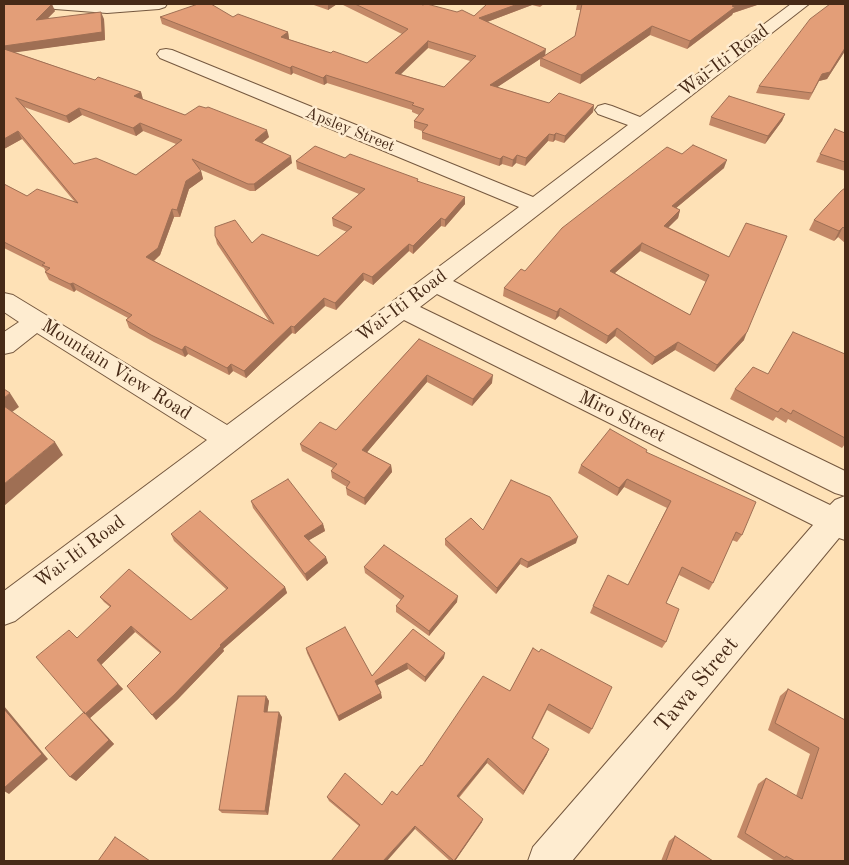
<!DOCTYPE html>
<html>
<head>
<meta charset="utf-8">
<style>
  body { margin:0 }
  #map { position:relative; width:849px; height:865px; overflow:hidden; background:#fee1b6; font-family:"Old Standard TT",serif }
  canvas { display:block }
  .frame { position:absolute; inset:0; border:5px solid #472a17; pointer-events:none }
</style>
</head>
<body>
<div id="map">
<canvas width="849" height="865"></canvas>
<div class="frame"></div>
</div>
<script>
const ctx = document.querySelector('canvas').getContext('2d');
ctx.lineJoin = 'round';
const poly = rows => new Path2D(rows.map(r => 'M' + r).join(''));
function stroke(path, color, width, dash) { ctx.strokeStyle = color; ctx.lineWidth = width; ctx.lineCap = dash ? 'butt' : 'round'; ctx.setLineDash(dash || []); ctx.stroke(path); }
function paint(path, color) { ctx.fillStyle = color; ctx.fill(path, 'evenodd'); }
function write(font, color, halo, rows, align = 'center') {
  ctx.font = font + ' "Old Standard TT",serif'; ctx.lineWidth = 5; ctx.setLineDash([]); ctx.textBaseline = 'middle'; ctx.strokeStyle = halo; ctx.fillStyle = color; for (const [text, x, y, turn = 0] of rows) {
    ctx.save(); ctx.translate(x, y); ctx.rotate((+turn || 0) * Math.PI / 180); ctx.textAlign = isNaN(turn) ? turn : align; if (halo) ctx.strokeText(text, 0, 0); ctx.fillText(text, 0, 0); ctx.restore();
  }
}
const minor = poly([
  [47,4,167,4,165,7,159,9,107,13,55,9,49,7,47,4],
  [791,4,809,4,453,281,845,471,845,496,835,493,437,294,420,307,830,505,835,500,845,496,845,540,839,538,572,861,528,861,533,847,813,525,404,320,15,621,4,625,4,591,207,440,37,333,13,352,4,354,4,332,19,322,4,312,4,293,13,295,227,425,519,207,160,58,157,54,160,50,166,49,172,50,533,197,628,125,598,114,595,110,598,106,605,104,612,106,640,117,791,4]
]);
const wall = poly([
  [4,4,55,11,47,19,104,19,105,40,14,52,95,80,141,92,142,99,185,115,269,137,262,143,292,163,255,191,250,191,199,169,201,171,203,179,189,189,180,217,174,217,160,255,154,261,269,321,217,244,215,236,318,256,347,232,333,226,332,218,359,194,297,169,296,161,345,158,418,181,465,204,445,227,441,226,413,254,409,251,373,285,364,280,336,310,325,306,295,334,292,333,246,378,233,371,229,375,188,354,185,357,154,342,129,328,126,320,128,318,76,290,74,292,49,280,45,272,46,272,44,268,4,248,4,184,27,196,74,201,22,139,4,149],
  [24,107,69,123,82,115,136,136,143,131,176,144,136,175,74,164],
  [311,4,337,4,328,10],
  [341,4,420,4,423,5,474,16,487,4,544,4,540,7,532,5,487,22,546,55,575,36,581,10,576,10,577,4,760,4,733,13,732,15,687,49,650,35,580,84,540,66,540,59,497,87,549,103,594,105,593,112,564,143,555,140,553,142,548,141,525,166,516,163,512,167,502,164,499,166,422,139,422,131,414,128,414,121,419,115,412,112,412,110,327,83,324,85,293,73,291,75,162,24,160,17,233,17,288,32,289,39,288,39,331,53,367,63,402,34],
  [428,48,470,61,444,87,400,74],
  [845,4,845,51,827,79,819,81,809,100,756,93,759,86],
  [785,114,782,121,765,144,709,125,711,117],
  [845,133,845,171,816,162,820,154],
  [682,154,724,168,676,208,680,210,678,218,668,227,729,257,744,340,714,372,675,350,652,365,615,336,606,344,559,316,555,320,503,296,504,288],
  [640,251,706,282,690,315,615,273],
  [845,188,845,243,838,237,834,241,809,230,814,220],
  [419,339,492,383,472,406,427,382,367,452,391,465,392,472,365,505,347,495,346,488,347,487,332,478,331,471,333,468,302,451,300,444,336,430],
  [845,354,845,444,842,448,788,419,786,423,776,417,773,421,730,399,735,389,768,374],
  [646,452,742,535,737,542,732,540,713,583,709,590,679,575,666,603,666,642,662,648,590,613,593,606,628,585,667,508,624,487,617,496,578,473,581,465],
  [251,501,323,524,325,531,309,540,328,563,307,581,253,508],
  [483,530,576,543,527,568,520,564,496,594,445,545,445,539],
  [171,534,285,587,287,593,223,649,224,651,178,699,156,720,160,653,135,632,101,665,123,689,90,718,89,717,114,744,76,781,84,712,110,607,104,602,100,597,191,620,227,590,174,541],
  [364,567,457,602,429,636,396,612,396,606,401,600,365,573],
  [413,629,444,658,425,682,408,669,377,685,382,698,339,721,307,653,306,648,372,676],
  [533,648,592,729,589,734,547,710,533,738,547,754,523,795,487,763,459,798,482,822,455,861,450,861,415,829,359,826,329,801,327,797,382,805,397,795,422,766,510,691],
  [788,689,845,720,844,861,775,861,737,837,758,784,766,778,796,796,810,754,768,730,780,696],
  [266,696,269,701,267,712,282,717,268,815,222,813,219,810],
  [675,836,713,861,661,861,669,841]
]);
const shadedWall = poly([
  [52,4,55,11,39,27,36,20],
  [328,4,337,4,328,10],
  [518,4,532,4,532,5,479,25,479,18],
  [739,4,760,4,733,13,732,15,687,49,690,41,732,6],
  [101,12,104,19,105,40,4,54,4,46],
  [652,26,650,35,580,84,581,75],
  [288,32,289,39,282,44,281,37],
  [428,41,428,48,395,80,395,73],
  [845,48,845,51,827,79,819,81,809,100,822,74],
  [546,49,545,56,541,58,540,59,490,92,490,85],
  [292,66,293,73,291,75,290,68],
  [326,75,327,83,324,85,323,78],
  [141,92,143,99,136,104,134,96],
  [594,105,593,112,564,143,565,136],
  [79,108,82,115,69,123,66,116],
  [785,114,782,121,765,144,768,136],
  [140,123,143,131,136,136,133,128],
  [267,130,269,137,256,148,255,140],
  [18,131,22,139,4,149,4,139],
  [556,133,555,140,553,142,554,135],
  [549,134,548,141,525,166,526,158],
  [517,155,516,163,512,167,513,160],
  [291,156,292,163,255,191,254,184],
  [503,156,502,164,499,166,500,159],
  [727,160,724,168,669,214,672,206],
  [201,171,203,179,189,189,180,217,177,210,186,181],
  [465,197,465,204,445,227,445,220],
  [172,209,174,217,160,255,149,265,146,257],
  [680,210,678,218,662,234,664,226],
  [441,218,441,226,413,254,413,246],
  [843,227,838,237,834,241,839,231],
  [642,243,640,251,608,279,610,271],
  [409,244,409,251,373,285,372,277],
  [363,273,364,280,336,310,335,303],
  [73,283,76,290,74,292,70,284],
  [324,298,325,306,295,334,294,327],
  [560,308,559,316,555,320,557,312],
  [291,326,292,333,246,378,244,371],
  [617,328,615,336,606,344,608,336],
  [747,332,744,340,714,372,717,365],
  [678,342,675,350,652,365,655,357],
  [185,346,188,354,185,357,182,350],
  [231,364,233,371,229,375,227,368],
  [427,375,427,382,363,457,362,450],
  [493,375,492,383,472,406,473,399],
  [10,393,19,407,8,415,4,410,4,398],
  [55,442,63,455,4,506,4,484],
  [391,465,392,472,365,505,364,498],
  [627,479,624,487,617,496,619,488],
  [323,524,325,531,306,542,304,536],
  [578,537,576,543,527,568,528,562],
  [326,557,328,563,307,581,305,574],
  [521,558,520,564,496,594,497,588],
  [285,587,287,593,223,649,224,651,178,699,156,720,152,715,220,645],
  [458,596,457,602,429,636,429,631],
  [131,626,135,632,101,665,97,660],
  [445,653,444,658,425,682,425,677],
  [407,663,408,669,376,686,375,681],
  [118,684,123,689,90,718,89,717,114,744,76,781,70,777,84,712],
  [381,693,382,698,339,721,338,716],
  [266,696,269,701,267,716,264,712],
  [4,706,48,759,9,794,4,791],
  [279,712,282,717,268,815,265,811],
  [549,749,547,754,523,795,524,791],
  [488,758,487,763,456,800,457,796],
  [483,819,482,822,455,861,453,861],
  [415,826,415,829,387,861,383,861]
]);
const building = poly([
  [4,4,52,4,36,20,101,12,102,32,4,46,4,4],
  [198,4,211,4,233,17,238,14,288,32,281,37,331,53,333,51,367,63,408,29,355,4,420,4,423,5,425,4,427,4,457,12,462,10,474,16,487,4,518,4,479,18,546,49,490,85,549,103,559,93,594,105,565,136,556,133,554,135,549,134,526,158,517,155,513,160,503,156,500,159,422,132,428,125,414,121,424,109,412,105,414,103,326,75,323,78,292,66,290,68,160,17,198,4],
  [428,41,476,56,444,87,395,73,428,41],
  [582,4,739,4,732,6,735,7,690,41,652,26,581,75,541,58,575,36,582,4],
  [830,4,845,4,845,48,830,72,822,74,812,93,759,86,810,19,830,4],
  [4,49,95,80,98,77,141,92,134,96,185,115,199,106,206,108,208,107,267,130,255,140,291,156,254,184,248,184,192,159,201,171,186,181,177,210,172,209,158,248,146,257,274,324,215,236,215,227,235,220,252,243,262,234,318,256,352,227,332,218,365,189,296,161,315,146,345,158,350,154,418,179,417,181,465,197,445,220,441,218,413,246,409,244,372,277,363,273,335,303,324,298,294,327,291,326,244,371,231,364,227,368,185,346,182,350,151,335,126,320,132,315,73,283,70,284,45,272,50,268,42,265,45,263,4,242,4,184,27,196,37,189,78,203,18,131,4,139,4,49],
  [16,98,66,116,79,108,133,128,140,123,182,140,136,175,96,158,74,164,16,98],
  [729,96,785,114,768,136,711,117,729,96],
  [835,129,845,133,845,162,820,154,835,129],
  [693,145,727,160,672,206,680,210,664,226,729,257,746,223,787,236,747,332,717,365,678,342,655,357,617,328,608,336,560,308,557,312,504,288,521,269,525,271,562,228,667,147,682,154,693,145],
  [642,243,709,275,690,315,610,271,642,243],
  [845,188,845,229,843,227,839,231,814,220,841,191,845,188],
  [793,332,845,354,845,438,793,410,791,414,781,408,778,412,735,389,753,367,768,374,793,332],
  [419,339,493,375,473,399,427,375,362,450,391,465,364,498,346,488,350,482,331,471,337,464,300,444,320,422,336,430,419,339],
  [4,389,10,393,4,398,4,389],
  [4,406,55,442,4,484,4,406],
  [610,429,647,450,646,452,756,502,742,535,736,532,713,583,682,567,666,603,679,609,666,642,593,606,608,575,628,585,671,501,627,479,619,488,581,465,610,429],
  [288,479,323,524,304,536,326,557,305,574,251,501,288,479],
  [511,480,550,497,578,537,528,562,521,558,497,588,445,539,471,518,483,530,511,480],
  [200,511,285,587,220,645,221,646,174,695,152,715,127,686,161,652,131,626,97,660,118,684,85,714,36,657,69,630,77,638,111,606,100,597,129,569,191,620,228,588,171,534,200,511],
  [384,545,458,596,429,631,396,606,404,596,364,567,384,545],
  [345,627,372,676,413,629,445,653,425,677,407,663,375,681,381,693,338,716,306,648,345,627],
  [533,648,539,652,541,649,612,687,592,729,549,704,532,738,549,749,524,791,488,758,457,796,483,819,454,861,415,826,383,861,331,861,360,825,327,797,345,773,382,805,392,791,397,795,421,765,422,766,483,676,510,691,533,648],
  [788,689,845,720,845,859,844,861,795,861,786,856,785,858,745,833,766,778,802,799,819,748,775,723,788,689],
  [238,696,266,696,264,712,279,712,265,811,219,810,238,696],
  [4,709,42,754,4,788,4,709],
  [84,712,109,740,70,777,45,748,84,712],
  [675,836,713,861,666,861,675,836],
  [115,837,150,861,98,861,115,837]
]);
const farStreetnames = [
  ["Apsley Street",350,130,22]
];
const streetNames = [
  ["Wai-Iti Road",724,61,-37],
  ["Wai-Iti Road",402,306,-37],
  ["Mountain View Road",116,370,32],
  ["Miro Street",622,417,26],
  ["Wai-Iti Road",80,552,-37]
];
const nearStreetnames = [
  ["Tawa Street",697,685,-50]
];
stroke(minor, '#75583f', 2);
paint(minor, '#feecd0');
paint(wall, '#c38867');
paint(shadedWall, '#9f6f54');
paint(building, '#e39e78');
stroke(building, '#9f6f54', 1);
write('16px', '#472a17', '#feecd0', farStreetnames);
write('19px', '#472a17', '#feecd0', streetNames);
write('22px', '#472a17', '#feecd0', nearStreetnames);
</script>
</body>
</html>
